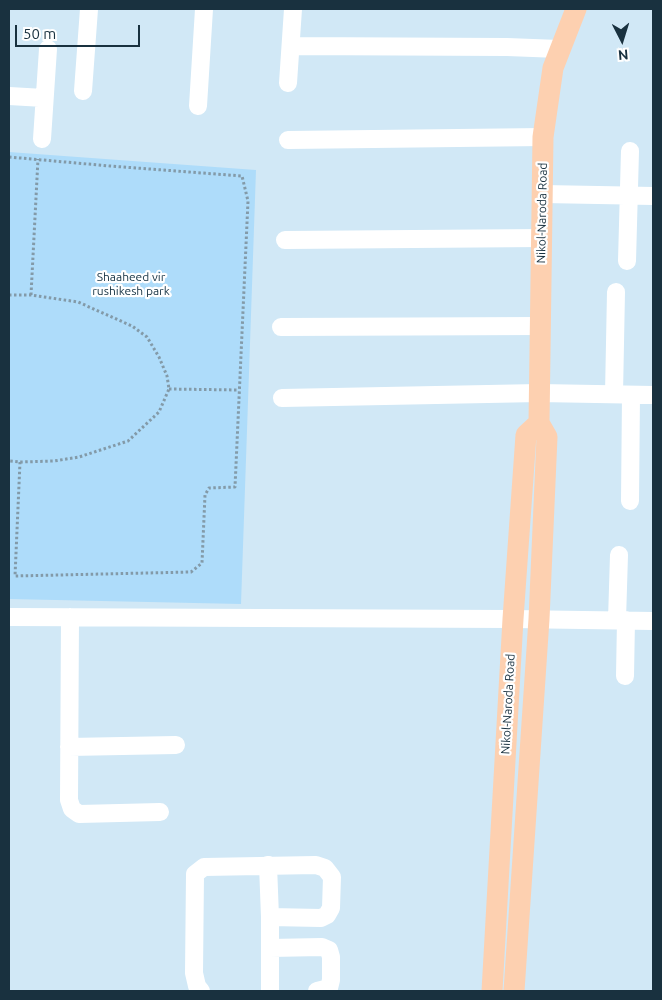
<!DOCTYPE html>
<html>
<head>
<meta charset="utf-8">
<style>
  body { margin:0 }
  #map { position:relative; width:662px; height:1000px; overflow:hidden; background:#d1e8f6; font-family:Ubuntu,sans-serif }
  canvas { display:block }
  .frame { position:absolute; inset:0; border:10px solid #19313f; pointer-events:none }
  .north { position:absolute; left:597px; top:15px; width:50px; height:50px; -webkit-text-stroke:4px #fff; paint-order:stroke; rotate:175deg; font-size:14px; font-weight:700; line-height:20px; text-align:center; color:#19313f }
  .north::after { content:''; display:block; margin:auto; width:18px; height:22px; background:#19313f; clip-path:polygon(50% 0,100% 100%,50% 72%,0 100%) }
  .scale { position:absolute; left:15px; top:25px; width:125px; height:22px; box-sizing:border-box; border:2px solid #19313f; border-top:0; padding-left:6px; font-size:15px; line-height:18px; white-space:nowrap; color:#19313f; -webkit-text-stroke:4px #fff; paint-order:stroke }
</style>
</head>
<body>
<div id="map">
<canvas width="662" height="1000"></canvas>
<div class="frame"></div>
<div class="north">N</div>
<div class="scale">50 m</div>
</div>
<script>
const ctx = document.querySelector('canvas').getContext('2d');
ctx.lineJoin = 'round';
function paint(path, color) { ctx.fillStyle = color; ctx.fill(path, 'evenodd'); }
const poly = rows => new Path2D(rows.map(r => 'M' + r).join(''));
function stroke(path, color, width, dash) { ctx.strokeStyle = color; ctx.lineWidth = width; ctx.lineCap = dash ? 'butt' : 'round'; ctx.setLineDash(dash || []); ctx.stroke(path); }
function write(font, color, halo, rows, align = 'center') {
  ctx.font = font + ' Ubuntu,sans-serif'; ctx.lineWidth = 4.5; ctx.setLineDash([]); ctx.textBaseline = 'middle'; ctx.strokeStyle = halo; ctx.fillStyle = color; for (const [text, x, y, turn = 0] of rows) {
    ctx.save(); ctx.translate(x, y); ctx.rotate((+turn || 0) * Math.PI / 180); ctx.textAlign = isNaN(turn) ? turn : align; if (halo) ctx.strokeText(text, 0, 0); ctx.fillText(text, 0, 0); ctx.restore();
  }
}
const green = poly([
  [9,152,256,170,241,604,9,599]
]);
const path = poly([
  [9,157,110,166,242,176,248,201,235,487,209,488,205,495,202,563,191,572,15,576,20,462],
  [9,295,31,295,78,302,132,326,147,337,159,357,167,376,169,389,159,412,128,441,79,457,54,461,20,462,9,461],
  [31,295,38,159],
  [169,389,239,390]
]);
const minor = poly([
  [291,46,507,47,559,49],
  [288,83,293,9],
  [83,91,89,9],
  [9,96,44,98],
  [198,106,204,9],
  [42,139,48,49],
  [288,140,543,137],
  [543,194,653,196],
  [285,240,542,238],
  [627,261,630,151],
  [281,327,541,326],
  [614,394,616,292],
  [282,398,539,393,653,395],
  [630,501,631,395],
  [9,617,513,619,653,621],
  [70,617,69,800,72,809,79,814,160,812],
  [617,620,619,555],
  [625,676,626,620],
  [69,747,176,745],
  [268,865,270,917,270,991],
  [270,948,322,947,329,950,331,957,331,980,329,988,317,991],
  [201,991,197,986,194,973,195,874,204,867,316,865,325,868,332,877,331,908,327,915,321,918,270,917]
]);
const major = poly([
  [492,991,513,619,526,435,539,423],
  [514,991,539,619,547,437,539,423,543,137,553,68,576,9]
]);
const streetNames = [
  ["Nikol-Naroda Road",542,213,-89],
  ["Nikol-Naroda Road",508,704,-87]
];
const parkNames = [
  ["Shaaheed vir",131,277],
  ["rushikesh park",131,291]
];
paint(green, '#aedcfa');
stroke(path, '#839aa8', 3, [2.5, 2.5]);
stroke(minor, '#fff', 18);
stroke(major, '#fdd0b0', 21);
write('12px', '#19313f', '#fff', streetNames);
write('12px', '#143142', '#fff', parkNames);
</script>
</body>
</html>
